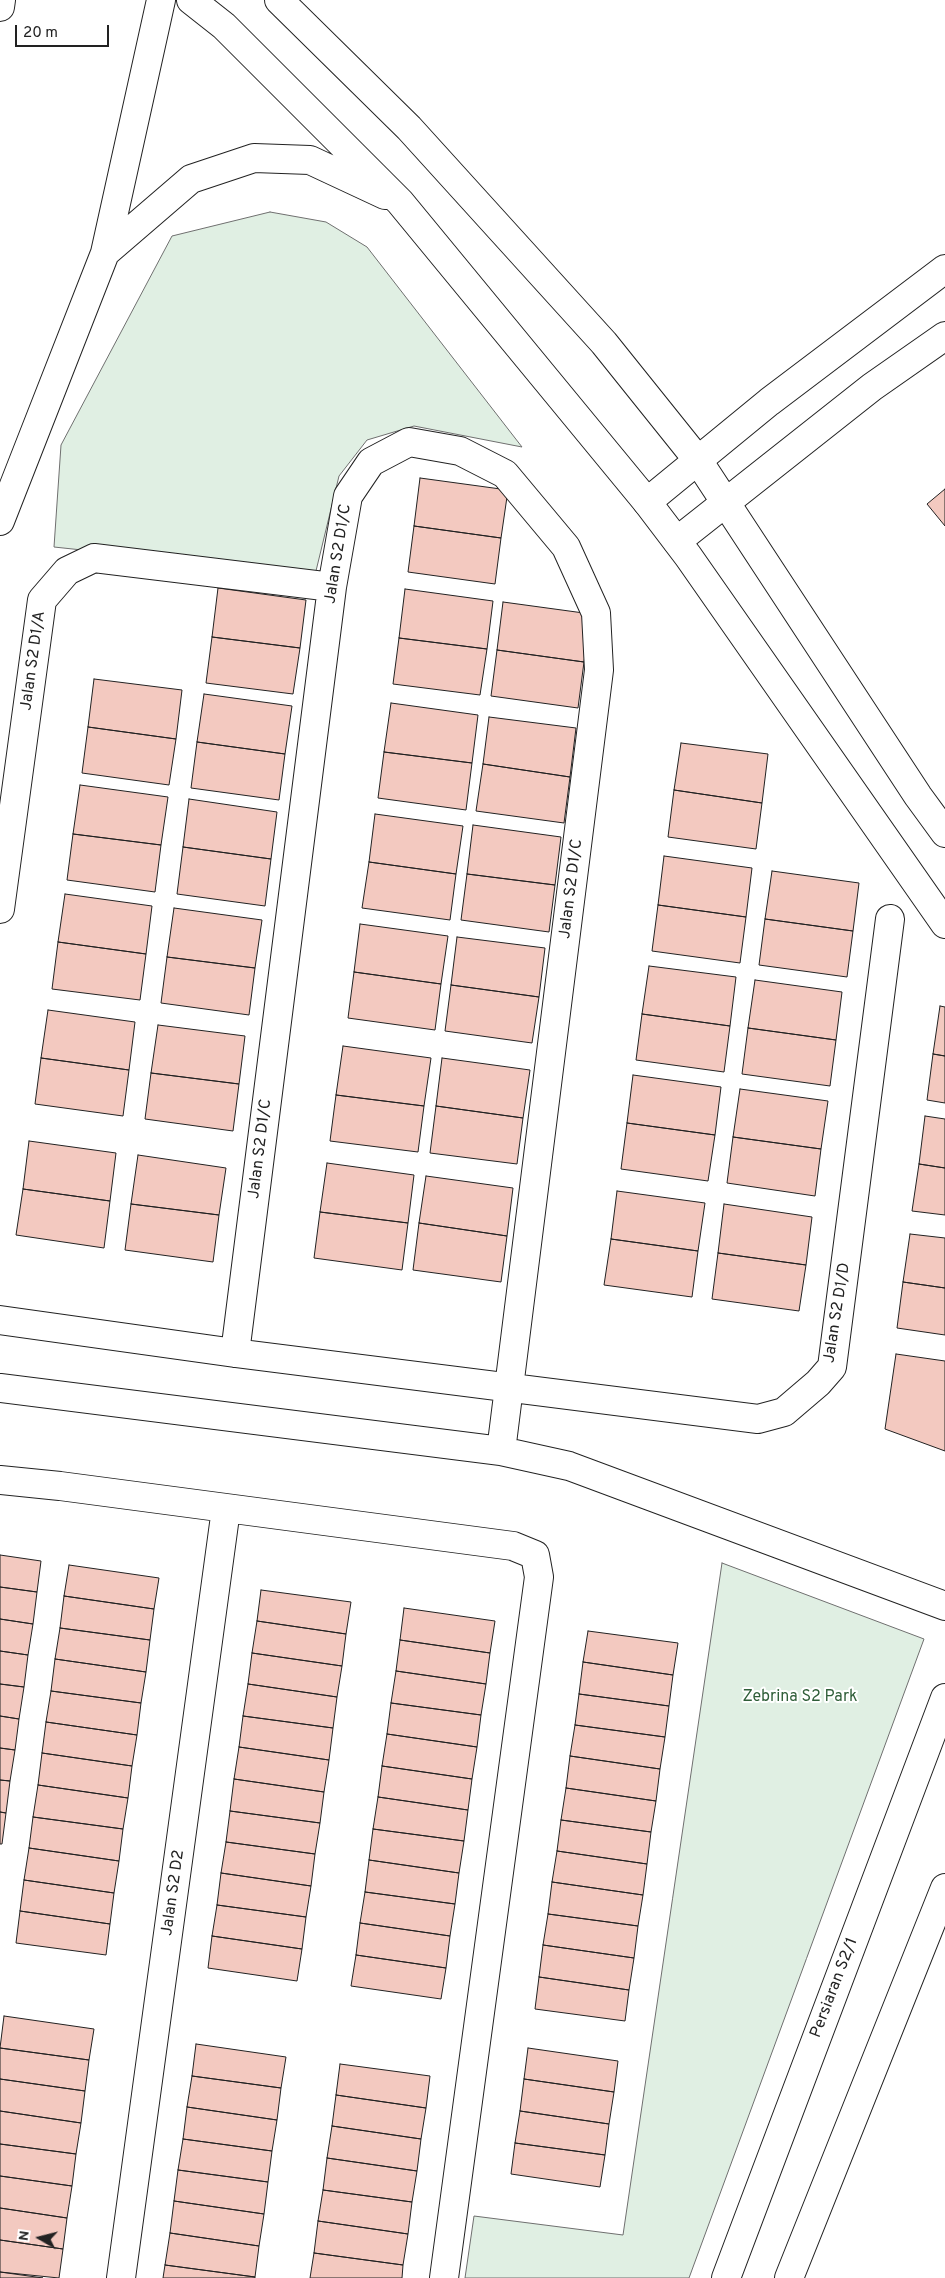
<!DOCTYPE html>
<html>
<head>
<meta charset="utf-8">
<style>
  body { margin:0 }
  #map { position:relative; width:945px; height:2278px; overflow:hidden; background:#fff; font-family:Overpass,sans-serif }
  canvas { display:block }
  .north { position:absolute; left:15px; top:2213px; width:50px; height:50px; -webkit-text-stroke:4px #fff; paint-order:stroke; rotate:278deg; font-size:14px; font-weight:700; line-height:20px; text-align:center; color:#222 }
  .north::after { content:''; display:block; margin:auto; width:18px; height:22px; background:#222; clip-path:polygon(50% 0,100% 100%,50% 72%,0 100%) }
  .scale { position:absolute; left:15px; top:25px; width:94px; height:22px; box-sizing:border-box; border:2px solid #222; border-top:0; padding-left:6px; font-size:15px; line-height:18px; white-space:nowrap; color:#222; -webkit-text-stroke:4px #fff; paint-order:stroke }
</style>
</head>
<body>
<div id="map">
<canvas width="945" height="2278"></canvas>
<div class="north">N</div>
<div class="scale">20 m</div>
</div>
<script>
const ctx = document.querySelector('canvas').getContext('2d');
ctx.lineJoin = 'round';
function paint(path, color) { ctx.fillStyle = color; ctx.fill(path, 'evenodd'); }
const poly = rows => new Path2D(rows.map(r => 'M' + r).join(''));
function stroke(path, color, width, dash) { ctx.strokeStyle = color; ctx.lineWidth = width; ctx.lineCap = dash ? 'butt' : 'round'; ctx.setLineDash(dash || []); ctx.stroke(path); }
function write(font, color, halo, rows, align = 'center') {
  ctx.font = font + ' Overpass,sans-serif'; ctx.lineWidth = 4; ctx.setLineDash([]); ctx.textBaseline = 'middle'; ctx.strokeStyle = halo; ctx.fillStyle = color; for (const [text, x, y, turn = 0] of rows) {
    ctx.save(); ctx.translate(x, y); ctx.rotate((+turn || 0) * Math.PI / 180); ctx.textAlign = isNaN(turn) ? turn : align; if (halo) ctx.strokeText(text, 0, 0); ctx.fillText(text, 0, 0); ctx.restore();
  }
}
const green = poly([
  [270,212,326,222,367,247,522,447,414,426,367,440,339,476,315,575,54,547,61,445,172,236,270,212],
  [722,1563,924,1639,689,2278,465,2278,474,2216,623,2235,722,1563]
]);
const building = poly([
  [420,478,508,490,501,538,414,526,420,478],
  [945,489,945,526,927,504,945,489],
  [414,526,501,538,495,584,408,572,414,526],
  [218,588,306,600,300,648,212,637,218,588],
  [405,589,493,601,487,649,399,638,405,589],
  [503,602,591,614,584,662,497,650,503,602],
  [212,637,300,648,293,694,206,683,212,637],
  [399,638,487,649,480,695,393,684,399,638],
  [497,650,584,662,578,708,491,696,497,650],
  [94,679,182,690,176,739,88,727,94,679],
  [204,694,292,706,285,754,197,742,204,694],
  [391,703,478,715,472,763,384,752,391,703],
  [489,717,576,728,570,777,483,764,489,717],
  [88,727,176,739,169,785,82,773,88,727],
  [197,742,285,754,279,800,191,788,197,742],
  [681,743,768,754,762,803,674,790,681,743],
  [384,752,472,763,466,810,378,798,384,752],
  [483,764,570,777,564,823,476,811,483,764],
  [80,785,168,797,161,845,73,834,80,785],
  [674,790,762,803,756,849,668,837,674,790],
  [189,799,277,812,271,859,183,847,189,799],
  [375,814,463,826,456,874,369,862,375,814],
  [473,825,561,837,555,885,467,874,473,825],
  [73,834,161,845,155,892,67,880,73,834],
  [183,847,271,859,265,906,177,894,183,847],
  [664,856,752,868,746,917,658,905,664,856],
  [369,862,456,874,450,920,362,908,369,862],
  [772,871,859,883,853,931,765,919,772,871],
  [467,874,555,885,549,932,461,920,467,874],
  [65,894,152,906,146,954,58,942,65,894],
  [658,905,746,917,740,963,652,951,658,905],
  [174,908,262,920,255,968,167,957,174,908],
  [765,919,853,931,847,977,759,965,765,919],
  [360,924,448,936,441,984,354,972,360,924],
  [457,937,545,948,539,997,451,985,457,937],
  [58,942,146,954,140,1000,52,989,58,942],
  [167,957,255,968,249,1015,161,1003,167,957],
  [649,966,736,977,730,1026,642,1014,649,966],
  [354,972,441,984,435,1030,348,1018,354,972],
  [755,980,842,992,836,1040,748,1028,755,980],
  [451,985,539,997,532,1043,445,1031,451,985],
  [940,1006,945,1007,945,1056,933,1054,940,1006],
  [48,1010,135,1022,129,1070,41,1058,48,1010],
  [642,1014,730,1026,724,1072,636,1060,642,1014],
  [158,1025,245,1036,239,1084,151,1073,158,1025],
  [748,1028,836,1040,830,1086,742,1074,748,1028],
  [343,1046,431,1058,424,1106,336,1095,343,1046],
  [933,1054,945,1056,945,1103,927,1100,933,1054],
  [41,1058,129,1070,123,1116,35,1104,41,1058],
  [442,1058,530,1070,523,1118,436,1106,442,1058],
  [151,1073,239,1084,233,1131,145,1119,151,1073],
  [633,1075,721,1087,715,1135,627,1123,633,1075],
  [740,1089,828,1101,821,1149,733,1137,740,1089],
  [336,1095,424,1106,418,1152,330,1141,336,1095],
  [436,1106,523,1118,517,1164,430,1153,436,1106],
  [925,1116,945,1119,945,1168,919,1164,925,1116],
  [627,1123,715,1135,708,1181,621,1169,627,1123],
  [733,1137,821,1149,815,1196,727,1183,733,1137],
  [29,1141,116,1153,110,1201,23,1189,29,1141],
  [138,1155,226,1168,219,1215,131,1204,138,1155],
  [327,1163,414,1175,408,1223,320,1212,327,1163],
  [919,1164,945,1168,945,1215,912,1211,919,1164],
  [426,1176,513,1188,507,1236,419,1223,426,1176],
  [23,1189,110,1201,104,1248,16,1235,23,1189],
  [617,1191,705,1203,698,1251,611,1239,617,1191],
  [131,1204,219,1215,213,1262,125,1250,131,1204],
  [724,1204,812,1217,806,1265,718,1253,724,1204],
  [320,1212,408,1223,402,1270,314,1258,320,1212],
  [419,1223,507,1236,501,1282,413,1270,419,1223],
  [910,1234,945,1238,945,1288,903,1282,910,1234],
  [611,1239,698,1251,692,1297,604,1285,611,1239],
  [718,1253,806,1265,799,1311,712,1299,718,1253],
  [903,1282,945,1288,945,1335,897,1328,903,1282],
  [896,1354,945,1361,945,1451,885,1429,896,1354],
  [0,1555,41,1561,37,1592,0,1587,0,1555],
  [69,1565,159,1578,154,1609,64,1596,69,1565],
  [0,1587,37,1592,33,1624,0,1619,0,1587],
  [261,1590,351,1602,346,1634,257,1621,261,1590],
  [64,1596,154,1609,150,1640,60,1628,64,1596],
  [404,1608,495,1621,490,1653,400,1640,404,1608],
  [0,1619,33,1624,28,1655,0,1651,0,1619],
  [257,1621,346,1634,342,1666,252,1653,257,1621],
  [60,1628,150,1640,146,1672,55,1659,60,1628],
  [588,1631,678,1643,673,1675,583,1662,588,1631],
  [400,1640,490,1653,486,1684,396,1671,400,1640],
  [0,1651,28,1655,24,1687,0,1684,0,1651],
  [252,1653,342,1666,337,1697,248,1684,252,1653],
  [55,1659,146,1672,141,1703,51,1691,55,1659],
  [583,1662,673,1675,669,1706,579,1694,583,1662],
  [396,1671,486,1684,481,1715,391,1703,396,1671],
  [0,1684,24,1687,19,1719,0,1716,0,1684],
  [248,1684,337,1697,333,1728,243,1716,248,1684],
  [51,1691,141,1703,137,1735,46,1722,51,1691],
  [579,1694,669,1706,665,1737,575,1725,579,1694],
  [391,1703,481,1715,477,1747,387,1734,391,1703],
  [0,1716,19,1719,15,1750,0,1748,0,1716],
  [243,1716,333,1728,329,1760,239,1747,243,1716],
  [46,1722,137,1735,132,1766,42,1753,46,1722],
  [575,1725,665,1737,660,1769,570,1756,575,1725],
  [387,1734,477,1747,472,1779,382,1766,387,1734],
  [239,1747,329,1760,324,1792,234,1779,239,1747],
  [0,1748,15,1750,10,1781,0,1780,0,1748],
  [42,1753,132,1766,128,1798,38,1785,42,1753],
  [570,1756,660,1769,656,1801,566,1788,570,1756],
  [382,1766,472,1779,468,1810,378,1797,382,1766],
  [234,1779,324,1792,320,1823,230,1811,234,1779],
  [0,1780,10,1781,6,1813,0,1812,0,1780],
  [38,1785,128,1798,123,1829,33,1817,38,1785],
  [566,1788,656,1801,651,1832,561,1820,566,1788],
  [378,1797,468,1810,464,1841,373,1829,378,1797],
  [230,1811,320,1823,315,1854,226,1842,230,1811],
  [0,1812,6,1813,2,1844,0,1844,0,1812],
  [33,1817,123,1829,119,1861,29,1848,33,1817],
  [561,1820,651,1832,647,1864,557,1851,561,1820],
  [373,1829,464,1841,459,1873,369,1860,373,1829],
  [226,1842,315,1854,311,1886,221,1873,226,1842],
  [29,1848,119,1861,114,1893,24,1880,29,1848],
  [557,1851,647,1864,643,1895,552,1882,557,1851],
  [369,1860,459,1873,455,1904,365,1892,369,1860],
  [221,1873,311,1886,306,1917,217,1905,221,1873],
  [24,1880,114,1893,110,1924,20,1911,24,1880],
  [552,1882,643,1895,638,1926,548,1914,552,1882],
  [365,1892,455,1904,450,1936,360,1923,365,1892],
  [217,1905,306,1917,302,1949,212,1936,217,1905],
  [20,1911,110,1924,106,1955,16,1943,20,1911],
  [548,1914,638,1926,634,1958,543,1945,548,1914],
  [360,1923,450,1936,446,1968,356,1955,360,1923],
  [212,1936,302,1949,297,1981,208,1968,212,1936],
  [543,1945,634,1958,629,1990,539,1977,543,1945],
  [356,1955,446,1968,441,1999,351,1986,356,1955],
  [539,1977,629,1990,625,2021,535,2009,539,1977],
  [4,2016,94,2029,89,2060,0,2048,4,2016],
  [196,2044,286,2057,281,2088,192,2076,196,2044],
  [0,2048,89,2060,85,2091,0,2079,0,2048],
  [528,2048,618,2061,614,2092,524,2079,528,2048],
  [340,2064,430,2076,426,2108,336,2095,340,2064],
  [192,2076,281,2088,277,2120,187,2107,192,2076],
  [0,2079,85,2091,81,2123,0,2111,0,2079],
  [524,2079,614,2092,609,2124,520,2111,524,2079],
  [336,2095,426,2108,421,2139,332,2126,336,2095],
  [187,2107,277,2120,272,2151,183,2139,187,2107],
  [0,2111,81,2123,76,2154,0,2144,0,2111],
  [520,2111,609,2124,605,2155,515,2143,520,2111],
  [332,2126,421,2139,417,2171,327,2158,332,2126],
  [183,2139,272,2151,268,2182,178,2170,183,2139],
  [515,2143,605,2155,600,2187,511,2174,515,2143],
  [0,2144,76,2154,72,2186,0,2176,0,2144],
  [327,2158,417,2171,412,2202,323,2190,327,2158],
  [178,2170,268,2182,264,2214,174,2201,178,2170],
  [0,2176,72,2186,67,2218,0,2208,0,2176],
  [323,2190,412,2202,408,2234,318,2221,323,2190],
  [174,2201,264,2214,259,2246,170,2233,174,2201],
  [0,2208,67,2218,63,2249,0,2240,0,2208],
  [318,2221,408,2234,403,2265,314,2253,318,2221],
  [170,2233,259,2246,255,2277,165,2265,170,2233],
  [0,2240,63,2249,59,2278,0,2272,0,2240],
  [314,2253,403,2265,402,2278,310,2278,314,2253],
  [165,2265,255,2277,255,2278,163,2278,165,2265],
  [0,2272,43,2278,0,2278,0,2272]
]);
const minor = poly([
  [647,502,769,402,945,269],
  [677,541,872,387,945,336],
  [0,909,42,600,67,571,94,558,332,587],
  [0,1320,235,1353,758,1419,784,1412,818,1383,832,1367,890,919],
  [235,1353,332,587,348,496,371,462,409,442,460,451,505,474,566,547,596,613,599,670,501,1451],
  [0,1388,501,1451,569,1466,945,1606],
  [0,1480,60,1486,513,1546,535,1555,539,1577,444,2278],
  [121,2278,226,1509],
  [726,2278,945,1698],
  [789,2278,945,1888]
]);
const major = poly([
  [191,0,224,26,400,202,647,502,688,556,945,924],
  [279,0,409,128,604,343,697,459,918,796,945,833],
  [0,7,1,0],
  [105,253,191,179,254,158,310,160,385,195],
  [0,521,105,253,161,0]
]);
const streetNames = [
  ["Jalan S2 D1/C",339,554,-81],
  ["Jalan S2 D1/A",34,661,-82],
  ["Jalan S2 D1/C",572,889,-83],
  ["Jalan S2 D1/C",261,1149,-83],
  ["Jalan S2 D1/D",838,1313,-81],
  ["Jalan S2 D2",174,1893,-82],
  ["Persiaran S2/1",835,1988,-69]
];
const parkNames = [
  ["Zebrina S2 Park",800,1698]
];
paint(green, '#e0efe3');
stroke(green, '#6f6f6f', 1);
paint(building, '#f3c9c0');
stroke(building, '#222', 1);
stroke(minor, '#222', 30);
stroke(major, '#222', 30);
stroke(minor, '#fff', 28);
stroke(major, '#fff', 28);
write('16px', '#222', '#fff', streetNames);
write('16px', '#2f5e38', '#fff', parkNames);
</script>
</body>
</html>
